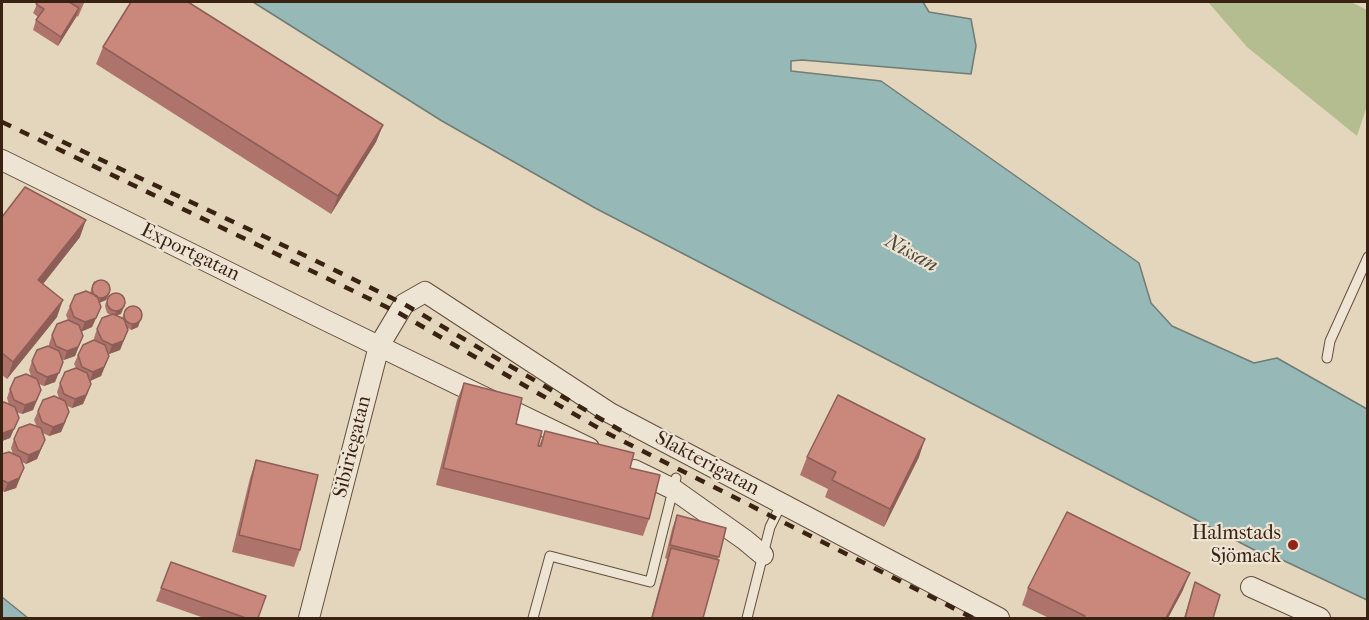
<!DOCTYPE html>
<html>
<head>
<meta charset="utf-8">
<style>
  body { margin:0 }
  #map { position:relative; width:1369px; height:620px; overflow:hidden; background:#e3d6bd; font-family:"IM FELL French Canon",serif }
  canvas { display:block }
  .frame { position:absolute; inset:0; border:3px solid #392212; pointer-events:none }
</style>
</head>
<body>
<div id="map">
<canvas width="1369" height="620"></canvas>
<div class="frame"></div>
</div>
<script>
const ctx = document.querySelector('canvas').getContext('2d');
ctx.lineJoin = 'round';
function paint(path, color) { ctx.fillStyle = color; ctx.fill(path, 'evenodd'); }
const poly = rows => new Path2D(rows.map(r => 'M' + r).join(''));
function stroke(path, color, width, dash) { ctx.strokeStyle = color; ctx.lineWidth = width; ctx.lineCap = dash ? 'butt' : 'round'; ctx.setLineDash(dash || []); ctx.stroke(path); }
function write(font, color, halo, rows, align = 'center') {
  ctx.font = font + ' "IM FELL French Canon",serif'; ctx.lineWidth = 4.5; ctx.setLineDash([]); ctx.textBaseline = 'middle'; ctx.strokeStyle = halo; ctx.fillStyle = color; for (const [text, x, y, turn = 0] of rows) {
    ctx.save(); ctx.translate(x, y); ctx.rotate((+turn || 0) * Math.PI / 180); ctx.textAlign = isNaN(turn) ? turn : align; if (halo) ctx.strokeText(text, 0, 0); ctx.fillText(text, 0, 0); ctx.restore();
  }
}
const green = poly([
  [1208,2,1351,2,1367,10,1367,106,1357,136,1247,47]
]);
const water = poly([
  [253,2,923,2,929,12,971,19,976,46,971,74,802,60,791,61,791,71,881,81,1139,263,1151,303,1172,326,1254,363,1277,358,1367,409,1367,600,1276,557,1264,555,595,208,442,121,253,2],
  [2,597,28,618,2,618,2,597]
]);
const service = poly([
  [1327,358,1330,341,1368,257],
  [533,618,550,556,650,582,676,478],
  [747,618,770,527,782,503]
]);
const minor = poly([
  [2,160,325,320,589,448],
  [634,470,673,489,745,540,763,555],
  [1251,587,1320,618],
  [309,618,379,346,404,304,425,292,610,413,999,618]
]);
const rail = poly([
  [2,122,399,313,607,433,973,618],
  [44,133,310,258,404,304,630,436]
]);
const wall = poly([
  [38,2,85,2,84,3,78,17,77,16,58,46,33,30,36,20,38,17,33,13],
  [103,47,383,125,376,142,331,214,96,64],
  [2,217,80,237,43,284,57,317,7,379,2,375],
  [94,281,109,294,106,300,99,303,101,307,92,327,81,331,83,336,75,356,63,360,63,362,55,382,44,386,39,384,41,390,33,410,22,414,16,412,19,418,10,438,2,441,2,403,9,405,7,398,10,389,31,376,29,370,32,361,49,346,49,344,52,335,68,320,66,315,70,306,90,293],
  [106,302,121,314,116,315,122,318,126,308,138,327,131,330,128,328,128,330,120,350,109,354,108,354,109,356,101,376,90,381,88,393,83,404,72,408,67,406,66,421,61,432,49,436,43,433,45,440,37,459,26,464,22,462,24,468,16,488,4,492,2,490,2,454,13,454,11,448,14,439,37,427,34,420,38,411,59,398,57,392,60,383,76,368,74,364,78,355,95,341,94,338,97,329,111,315,107,313,105,306],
  [464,383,516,424,538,446,539,446,545,431,630,468,649,519,643,536,436,485,457,400],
  [807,457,919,457,884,527,825,497,828,489,800,475],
  [256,460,300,550,294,567,232,552,250,478],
  [677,515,726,528,703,618,651,618,667,559,665,558,672,529],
  [171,562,258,618,204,618,156,601],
  [1195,582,1213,618,1184,618],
  [1028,588,1183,590,1168,618,1049,618,1022,605]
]);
const shadedWall = poly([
  [79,8,76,17,58,46,61,37],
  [383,125,376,142,331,214,338,196],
  [86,220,80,237,32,298,38,280],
  [111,289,106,300,99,303,101,298],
  [63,300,57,317,7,379,13,362],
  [126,302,121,314,114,316,116,312],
  [101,307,92,327,81,332,85,322],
  [142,316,138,327,131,330,132,325],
  [128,330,120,350,109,354,112,345],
  [83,336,75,356,64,360,67,351],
  [109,356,101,376,90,381,93,372],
  [63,362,55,382,44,386,47,377],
  [91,384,83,404,72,408,75,399],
  [41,390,33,410,22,414,25,405],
  [69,412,61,432,49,436,53,427],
  [19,418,10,438,2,441,3,433],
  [925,439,919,457,884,527,890,509],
  [45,440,37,459,26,464,29,455],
  [24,468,16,488,4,492,8,483],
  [1190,573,1183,590,1168,618,1166,618]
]);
const building = poly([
  [38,2,69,2,79,8,61,37,36,20,44,9,36,4,38,2],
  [131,2,188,2,383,125,338,196,103,47,131,2],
  [25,187,86,220,38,280,63,300,13,362,2,353,2,217,25,187],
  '92 289a9 9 0 1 1 18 0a9 9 0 1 1-18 0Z',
  [86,291,97,296,101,307,96,318,85,322,74,317,70,306,75,295,86,291],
  '107 302a9 9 0 1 1 18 0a9 9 0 1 1-18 0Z',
  '124 315a9 9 0 1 1 18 0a9 9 0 1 1-18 0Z',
  [113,314,124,319,128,330,123,341,112,345,102,340,97,329,102,318,113,314],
  [68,320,79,325,83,336,78,347,67,351,56,346,52,335,57,324,68,320],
  [94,340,105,345,109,356,104,367,93,372,82,367,78,355,83,345,94,340],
  [48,346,59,351,63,362,59,373,47,377,37,372,32,361,37,350,48,346],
  [76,368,87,373,91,384,86,395,75,399,64,394,60,383,65,372,76,368],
  [26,374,37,379,41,390,36,401,25,405,14,400,10,389,15,378,26,374],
  [464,383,522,398,516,424,542,431,538,446,541,446,545,431,634,453,630,468,660,475,649,519,443,468,464,383],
  [838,395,925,439,890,509,832,480,836,472,807,457,838,395],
  [54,396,65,401,69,412,64,423,53,427,42,422,38,411,43,400,54,396],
  [4,402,15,407,19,418,14,429,3,433,2,433,2,403,4,402],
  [30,424,41,428,45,440,40,450,29,455,18,450,14,439,19,428,30,424],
  [9,452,20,457,24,468,19,478,8,483,2,480,2,454,9,452],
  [256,460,318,475,300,550,239,535,256,460],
  [1067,512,1190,573,1166,618,1084,618,1085,616,1028,588,1067,512],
  [677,515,726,528,719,557,670,545,677,515],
  [671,548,719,560,703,618,652,618,671,548],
  [171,562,266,596,258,618,246,618,161,588,171,562],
  [1195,582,1220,595,1213,618,1185,618,1195,582]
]);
const markers = [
  [1293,545,6,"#8f2418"]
];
const streetNames = [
  ["Exportgatan",190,253,26],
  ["Sibiriegatan",353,447,-76],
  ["Slakterigatan",707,464,28]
];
const poiNames = [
  ["Halmstads",1281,534],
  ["Sjömack",1281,557]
];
const waterNames = [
  ["Nissan",911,254,29]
];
paint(green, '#b4bd90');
paint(water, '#96b8b6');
stroke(water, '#717c74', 1.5);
stroke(service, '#644f3d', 11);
stroke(minor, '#644f3d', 22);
stroke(service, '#ede4d4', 9);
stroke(minor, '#ede4d4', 20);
stroke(rail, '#392212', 4.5, [10, 10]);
paint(wall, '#ae746b');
paint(shadedWall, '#8d5e57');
paint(building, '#ca877c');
stroke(building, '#8d5e57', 1.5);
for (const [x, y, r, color] of markers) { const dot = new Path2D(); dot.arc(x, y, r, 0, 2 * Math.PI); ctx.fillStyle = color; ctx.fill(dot); stroke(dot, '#ede4d4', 2); }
write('20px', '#392212', '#ede4d4', streetNames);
write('20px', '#392212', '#ede4d4', poiNames, 'right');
write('italic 21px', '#50483b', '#ede4d4', waterNames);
</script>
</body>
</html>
